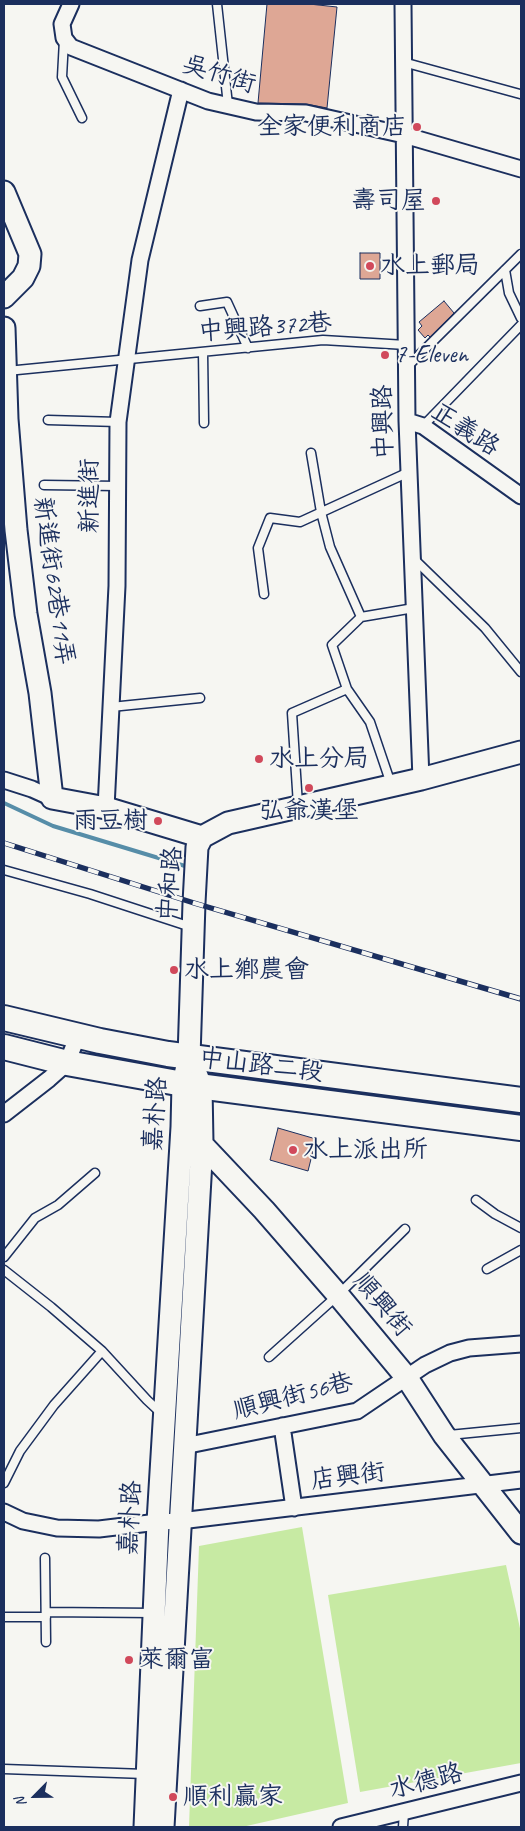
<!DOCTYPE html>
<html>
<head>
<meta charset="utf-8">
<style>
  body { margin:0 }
  #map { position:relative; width:525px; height:1831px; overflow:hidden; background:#f6f6f2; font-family:Caveat,sans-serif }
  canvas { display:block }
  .frame { position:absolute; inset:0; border:5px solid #1b2f5e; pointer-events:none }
  .north { position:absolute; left:10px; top:1771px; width:50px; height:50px; -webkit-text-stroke:4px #f6f6f2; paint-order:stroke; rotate:247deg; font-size:14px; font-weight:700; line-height:20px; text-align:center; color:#1b2f5e }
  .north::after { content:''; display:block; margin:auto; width:18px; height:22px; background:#1b2f5e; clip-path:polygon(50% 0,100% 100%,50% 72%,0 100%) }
</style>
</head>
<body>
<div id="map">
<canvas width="525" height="1831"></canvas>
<div class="frame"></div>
<div class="north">N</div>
</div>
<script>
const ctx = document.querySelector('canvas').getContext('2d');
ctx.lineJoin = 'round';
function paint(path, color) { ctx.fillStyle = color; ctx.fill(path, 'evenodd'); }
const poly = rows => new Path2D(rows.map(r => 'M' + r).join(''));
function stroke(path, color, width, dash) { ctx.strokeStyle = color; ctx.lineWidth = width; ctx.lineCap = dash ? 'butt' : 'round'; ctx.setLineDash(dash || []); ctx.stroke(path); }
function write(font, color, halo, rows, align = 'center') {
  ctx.font = font + ' Caveat,"LXGW WenKai TC",sans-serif'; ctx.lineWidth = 4; ctx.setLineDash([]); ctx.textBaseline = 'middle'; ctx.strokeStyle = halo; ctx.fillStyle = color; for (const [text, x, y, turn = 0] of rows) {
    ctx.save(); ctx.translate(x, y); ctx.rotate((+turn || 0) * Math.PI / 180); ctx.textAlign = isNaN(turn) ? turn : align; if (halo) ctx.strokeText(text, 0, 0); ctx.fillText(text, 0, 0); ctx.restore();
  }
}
const green = poly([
  [302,1527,348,1803,242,1827,189,1827,199,1546],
  [506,1565,521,1633,521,1763,360,1792,328,1595]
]);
const stream = poly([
  [4,803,53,826,185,866]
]);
const building = poly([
  [267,4,309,4,337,7,327,108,306,104,258,103,267,4],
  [360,253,380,253,380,279,360,279,360,253],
  [444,301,454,313,430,337,428,335,425,338,418,330,422,326,419,322,444,301],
  [278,1128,316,1139,308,1171,270,1160,278,1128]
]);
const lane = poly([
  [217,4,228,105],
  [64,40,62,77,82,118],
  [403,62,520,94],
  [505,270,509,293,521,318],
  [200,306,227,302,248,348],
  [203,352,204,423],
  [407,367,521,254],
  [7,371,323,340,406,345],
  [48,420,118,422],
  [423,426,521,325],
  [311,453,321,512,330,547,361,617,414,608],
  [44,485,118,486],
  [414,559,485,628,521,672],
  [264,594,258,548,270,518,300,522,409,472],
  [361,617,332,645,347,689,370,722,391,784],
  [111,707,200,698],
  [298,805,292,713,347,689],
  [4,870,90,894,191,927],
  [476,1200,495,1214,521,1228],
  [4,1257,35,1218,58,1205,95,1173],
  [487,1269,521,1250],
  [4,1270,51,1307,102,1351,147,1400,161,1413],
  [269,1357,338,1295,405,1229],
  [449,1435,521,1428],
  [4,1483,20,1451,54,1405,102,1351],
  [45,1558,46,1642],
  [46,1612,154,1613],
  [4,1617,46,1617],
  [4,1769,145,1774],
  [403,1827,404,1812]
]);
const street = poly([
  [71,4,62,24,64,38,71,47,208,101,256,112,306,113,404,135,521,169],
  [403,4,407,421,421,779],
  [407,421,423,426,521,496],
  [4,780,32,789,52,798],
  [106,808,117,586,118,422,140,260,181,90],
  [4,1114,49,1079,67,1063,78,1035],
  [282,1426,294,1508],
  [184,1446,357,1411,425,1365,450,1353,469,1348,521,1344],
  [4,1512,23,1521,57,1528,99,1529,158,1522,180,1521,521,1480],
  [341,1827,521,1783]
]);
const secondary = poly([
  [4,192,30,254,29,266,23,278,4,297],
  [4,328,7,419,16,530,26,614,40,693,52,798,106,808,202,837],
  [196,1138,264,1210,338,1295,407,1378,444,1435,521,1533],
  [145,1827,158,1522,182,1127,183,1084,189,1057,194,903,197,847,202,837,228,823,421,779,521,752],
  [163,1827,202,1143,201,1086,195,1071]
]);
const primary = poly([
  [4,1018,100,1041,168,1054,521,1100],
  [4,1047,67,1063,183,1084,521,1128]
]);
const rail = poly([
  [4,843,194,903,521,999]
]);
const markers = [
  [417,127,5,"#d1495b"],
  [436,201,5,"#d1495b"],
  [370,266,5,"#d1495b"],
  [385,355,5,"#d1495b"],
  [259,759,5,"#d1495b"],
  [309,788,5,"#d1495b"],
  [158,821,5,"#d1495b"],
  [174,970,5,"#d1495b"],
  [293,1150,5,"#d1495b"],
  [129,1660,5,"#d1495b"],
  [173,1797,5,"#d1495b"]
];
const streetNames = [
  ["吳竹街",219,75,17],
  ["中興路372巷",265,328,-4],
  ["中興路",384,422,-91],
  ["正義路",465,430,33],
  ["新進街",90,496,-90],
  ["新進街62巷11弄",53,581,82],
  ["中和路",171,884,-85],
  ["中山路二段",261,1066,7],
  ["嘉朴路",156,1114,-86],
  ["順興街",382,1305,50],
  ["順興街56巷",293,1397,-14],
  ["店興街",348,1477,-7],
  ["嘉朴路",131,1518,-87],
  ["水德路",426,1782,-14]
];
const poiNames = [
  ["全家便利商店",407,127,"right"],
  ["壽司屋",426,201,"right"],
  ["水上郵局",380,266],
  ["7-Eleven",395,355],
  ["水上分局",269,759],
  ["弘爺漢堡",309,811,"center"],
  ["雨豆樹",148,821,"right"],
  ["水上鄉農會",184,970],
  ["水上派出所",303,1150],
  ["萊爾富",139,1660],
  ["順利贏家",183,1797]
];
paint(green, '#c7eaa3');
stroke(stream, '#568da8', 4);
paint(building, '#dea795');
stroke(building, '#1b2f5e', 1);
stroke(lane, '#1b2f5e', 11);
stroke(street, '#1b2f5e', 19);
stroke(secondary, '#1b2f5e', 25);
stroke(primary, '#1b2f5e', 28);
stroke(lane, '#f6f6f2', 8);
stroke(street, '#f6f6f2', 15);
stroke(secondary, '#f6f6f2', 21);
stroke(primary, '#f6f6f2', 24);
stroke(rail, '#1b2f5e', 5.5);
stroke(rail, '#f6f6f2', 4, [11]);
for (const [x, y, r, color] of markers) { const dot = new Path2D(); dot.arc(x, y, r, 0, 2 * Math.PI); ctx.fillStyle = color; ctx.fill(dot); stroke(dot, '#f6f6f2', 2); }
write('25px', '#1b2f5e', '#f6f6f2', streetNames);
write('25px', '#1b2f5e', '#f6f6f2', poiNames, 'left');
</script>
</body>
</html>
